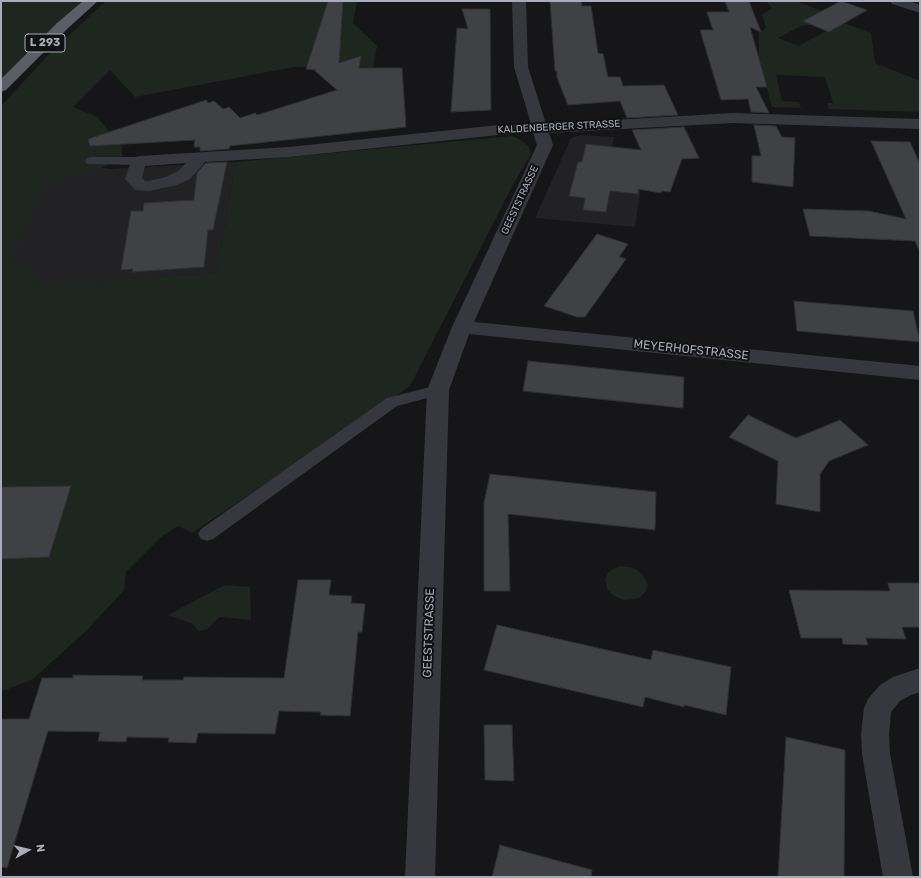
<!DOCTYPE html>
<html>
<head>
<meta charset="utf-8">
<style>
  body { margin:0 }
  #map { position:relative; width:921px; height:878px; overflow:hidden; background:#161618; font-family:Rubik,sans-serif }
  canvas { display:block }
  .frame { position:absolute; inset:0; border:2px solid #a8adb8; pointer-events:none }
  .north { position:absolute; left:8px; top:830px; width:40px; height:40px; -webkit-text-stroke:3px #111113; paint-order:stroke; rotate:82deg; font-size:11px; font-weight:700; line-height:16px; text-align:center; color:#a8adb8 }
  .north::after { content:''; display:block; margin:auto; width:14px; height:18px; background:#a8adb8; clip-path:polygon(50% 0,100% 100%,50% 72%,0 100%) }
</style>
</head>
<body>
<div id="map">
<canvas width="921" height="878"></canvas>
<div class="frame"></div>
<div class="north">N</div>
</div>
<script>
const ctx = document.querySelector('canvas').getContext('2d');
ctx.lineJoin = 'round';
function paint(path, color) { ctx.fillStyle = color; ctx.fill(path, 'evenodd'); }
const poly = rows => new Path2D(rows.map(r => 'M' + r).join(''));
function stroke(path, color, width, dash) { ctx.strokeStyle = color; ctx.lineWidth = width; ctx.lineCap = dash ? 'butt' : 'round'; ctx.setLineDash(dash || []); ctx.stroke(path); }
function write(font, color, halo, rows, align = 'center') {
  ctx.font = font + ' Rubik,sans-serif'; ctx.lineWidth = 4; ctx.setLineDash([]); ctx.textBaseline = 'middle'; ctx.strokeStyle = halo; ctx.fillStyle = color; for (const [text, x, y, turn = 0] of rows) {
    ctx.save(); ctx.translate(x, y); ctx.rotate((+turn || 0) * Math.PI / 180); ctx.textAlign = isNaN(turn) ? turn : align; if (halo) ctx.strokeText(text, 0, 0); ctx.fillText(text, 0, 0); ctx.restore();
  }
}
const built = poly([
  [581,135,614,137,612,147,642,179,635,227,535,218,571,138],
  [236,162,216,273,1,288,21,163,79,164,110,169]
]);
const green = poly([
  [1,1,83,1,40,39,1,79],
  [106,1,357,1,353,23,377,46,373,68,294,67,135,97,110,70,73,107,97,117,122,146,122,156,93,173,46,182,13,259,36,267,35,285,216,273,236,162,512,136,519,139,529,147,531,154,514,183,410,386,192,533,178,526,161,537,126,572,124,590,86,631,33,679,1,692,1,106,52,51],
  [766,1,796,1,822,11,816,23,811,25,801,26,778,38,799,46,826,31,829,32,837,28,838,21,871,33,875,63,920,81,920,112,829,109,827,103,833,103,825,77,776,75,782,101,799,102,801,108,772,107,759,59,759,32,766,28,762,15,772,8],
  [621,566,629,567,638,570,645,578,648,585,646,591,641,597,635,599,624,600,614,596,607,589,605,579,608,573,613,569],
  [225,585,250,587,251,620,220,617,207,629,199,631,191,623,168,615]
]);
const building = poly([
  [328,1,343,1,339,63,361,56,359,68,402,68,406,127,230,146,229,149,200,151,200,147,194,147,195,140,90,146,88,139,206,100,208,103,214,101,223,109,229,107,240,118,255,113,257,115,337,90,314,70,316,70,306,69,328,1],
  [550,1,581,1,582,6,591,6,598,53,603,54,608,77,620,77,623,86,664,85,678,115,627,118,620,101,568,105,557,78,557,71,555,71,550,1],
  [725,1,749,1,761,32,750,27,767,87,756,87,769,113,751,112,748,99,721,100,700,30,713,30,707,12,729,12,725,1],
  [841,1,867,10,829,32,803,21,841,1],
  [462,9,490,9,491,110,451,112,457,28,468,29,462,9],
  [754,125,776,126,782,137,795,138,793,187,752,182,752,156,761,156,754,125],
  [684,127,699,158,682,159,670,192,662,191,661,193,638,189,638,194,610,191,606,212,583,210,585,198,569,196,578,162,582,162,586,144,641,150,632,130,684,127],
  [871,141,910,142,920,164,920,252,915,241,810,236,803,209,869,211,906,219,871,141],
  [227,162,213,230,208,230,204,267,132,272,133,269,121,270,131,211,143,211,144,203,194,200,197,173,206,163,227,162],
  [597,234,628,244,619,257,626,259,585,317,577,317,544,306,597,234],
  [794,301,913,311,920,342,797,331,794,301],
  [528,361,684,377,683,408,523,391,528,361],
  [748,415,796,438,840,420,868,445,829,461,825,467,820,474,820,512,776,504,778,461,729,437,748,415],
  [490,474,656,492,655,530,508,514,510,591,484,591,484,503,490,474],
  [71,486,49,557,1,559,1,487,71,486],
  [298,580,331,580,329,595,352,596,351,603,365,604,362,632,358,632,350,716,320,715,321,712,279,711,275,734,198,733,196,743,168,742,169,738,127,737,126,742,98,741,100,732,48,731,7,868,1,867,1,719,29,719,42,678,73,678,73,675,143,676,142,680,183,680,184,677,284,678,298,580],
  [888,583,920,583,920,627,902,627,906,639,866,638,868,645,843,644,842,638,801,638,789,590,890,591,888,583],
  [497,625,651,660,653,650,731,667,726,715,684,705,684,707,645,697,643,707,484,670,497,625],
  [484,725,512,725,514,781,485,780,484,725],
  [786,737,845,750,844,877,778,877,786,737],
  [500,845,592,870,591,877,492,877,500,845]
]);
const service = poly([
  [91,157,139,157,143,158,145,161,143,164,139,165,87,164,85,161,87,158,91,157],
  [438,385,443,386,446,390,443,394,397,406,213,539,207,541,201,539,198,534,201,529,387,398,438,385]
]);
const minor = poly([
  [512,1,526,1,528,67,546,124,733,113,920,119,920,129,733,123,549,133,553,145,474,322,920,366,920,380,469,334,449,390,435,877,405,877,427,390,452,327,537,145,533,133,508,134,289,157,205,162,190,179,177,185,149,191,135,190,125,179,131,161,133,158,139,156,289,147,508,124,531,124,514,67,512,1],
  [186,163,178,171,166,177,149,181,145,181,142,178,145,166,186,163],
  [920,668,920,692,911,695,900,701,891,712,889,734,890,754,913,877,883,877,862,754,861,734,864,708,868,699,880,685,893,677,920,668]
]);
const tertiary = poly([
  [890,1,910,1,920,5,920,13,892,4,890,1]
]);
const trunk = poly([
  [83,1,98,1,67,29,6,90,1,92,1,79,57,23,83,1]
]);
const farStreetnames = [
  ["KALDENBERGER STRASSE",559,127,-3],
  ["GEESTSTRASSE",520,200,-65]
];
const shields = [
  [45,43,40]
];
const shieldNames = [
  ["L 293",45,43]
];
const streetNames = [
  ["MEYERHOFSTRASSE",691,350,6],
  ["GEESTSTRASSE",429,633,-88]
];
paint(built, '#222225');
paint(green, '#1e261f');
paint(building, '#404145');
stroke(building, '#303034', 1);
paint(service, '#37383d');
paint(minor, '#37383d');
paint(tertiary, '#37383d');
paint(trunk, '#5b5e65');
write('10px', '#a8adb8', '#111113', farStreetnames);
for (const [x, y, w] of shields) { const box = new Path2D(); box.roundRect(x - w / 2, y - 9, w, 18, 3); ctx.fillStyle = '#111113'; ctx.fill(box); stroke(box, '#a8adb8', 1); }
write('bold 11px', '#a8adb8', null, shieldNames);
write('12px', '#a8adb8', '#111113', streetNames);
</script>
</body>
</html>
